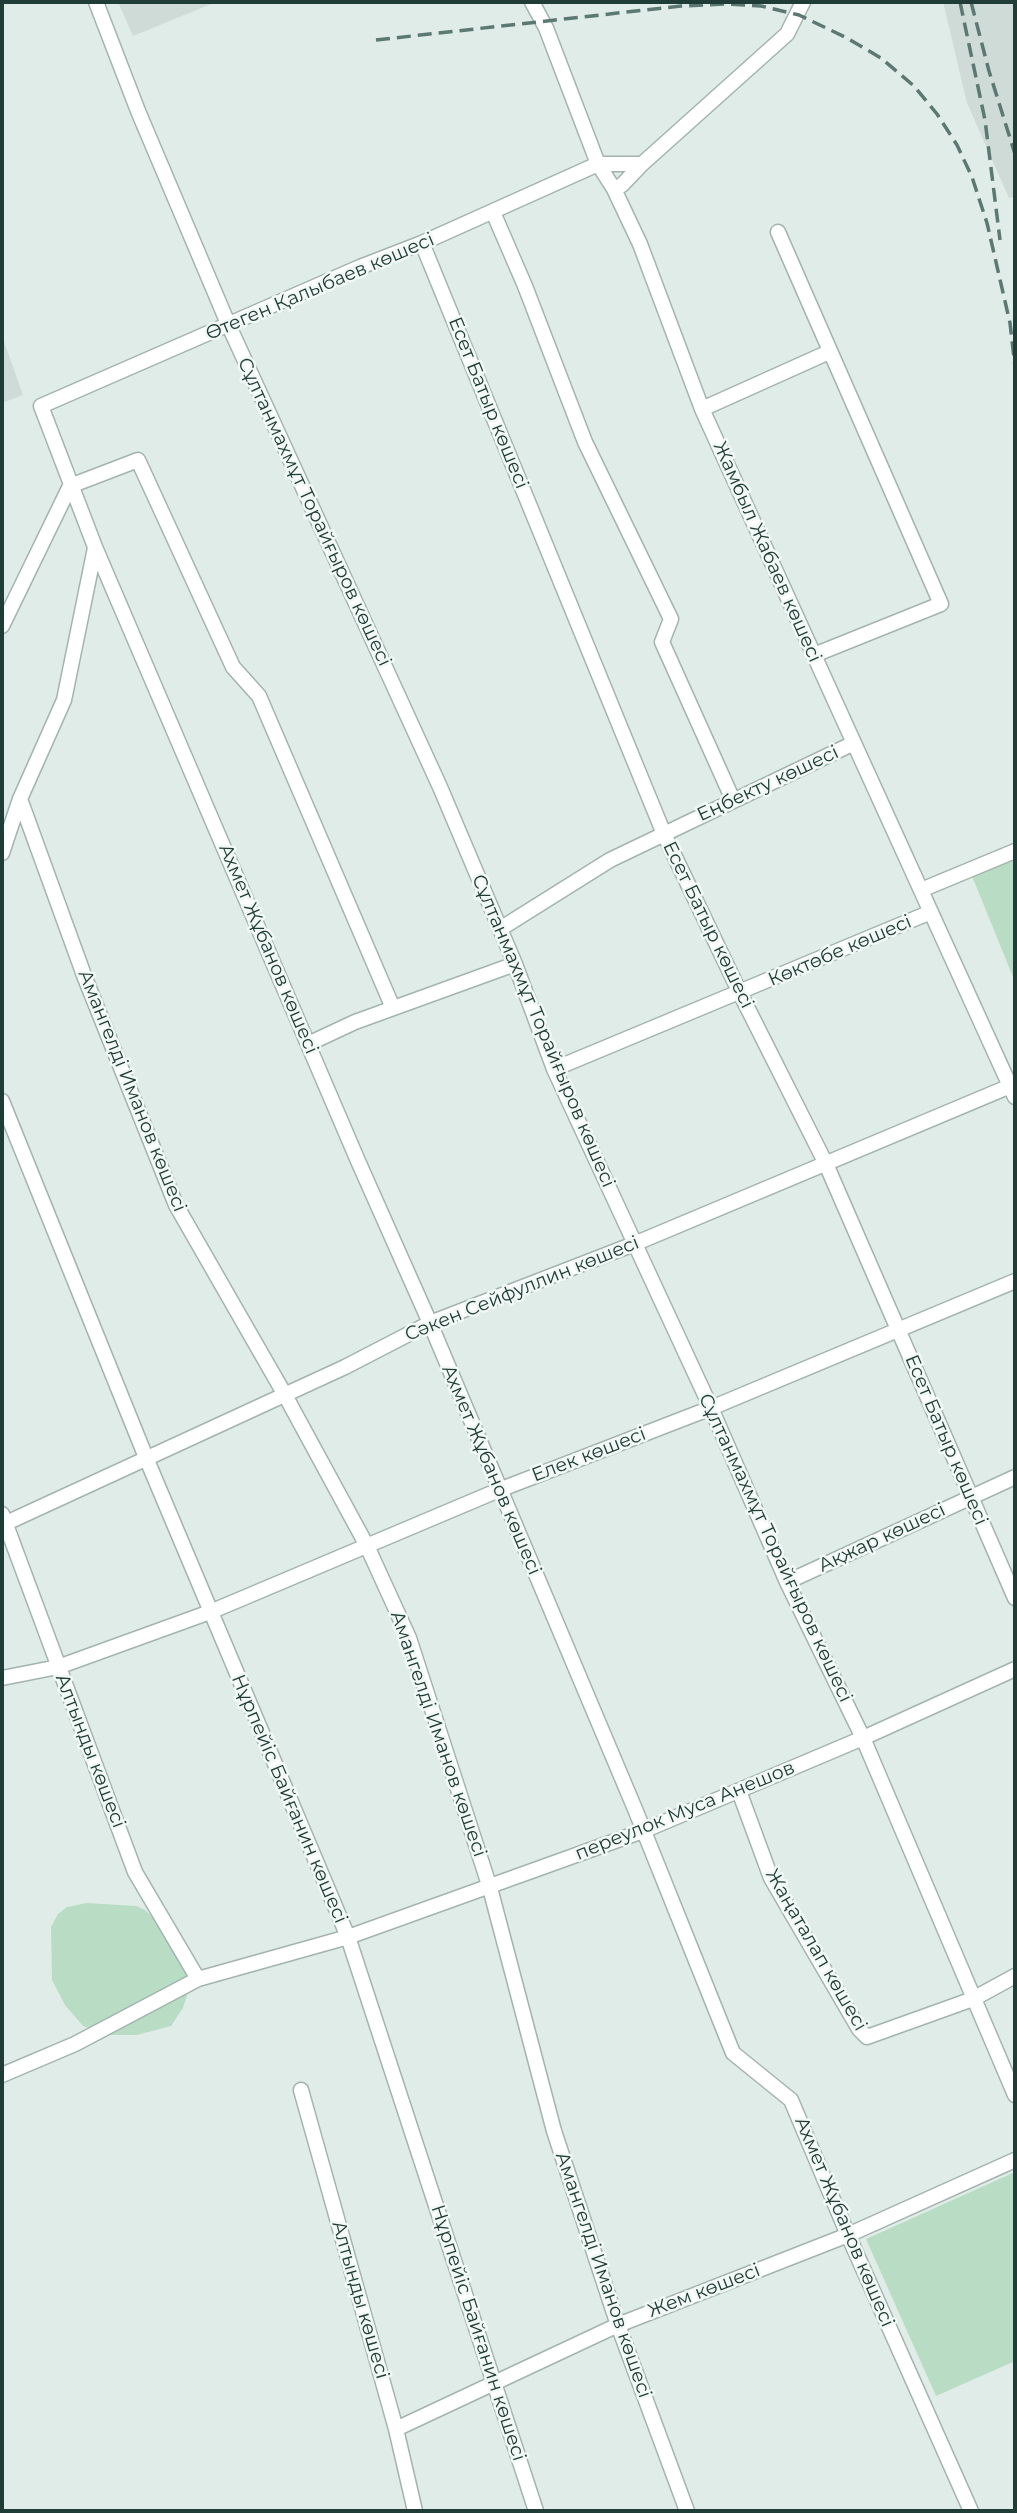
<!DOCTYPE html>
<html>
<head>
<meta charset="utf-8">
<style>
  body { margin:0 }
  #map { position:relative; width:1017px; height:2513px; overflow:hidden; background:#e0ece7; font-family:Montserrat,sans-serif }
  canvas { display:block }
  .frame { position:absolute; inset:0; border:4px solid #203c36; pointer-events:none }
</style>
</head>
<body>
<div id="map">
<canvas width="1017" height="2513"></canvas>
<div class="frame"></div>
</div>
<script>
const ctx = document.querySelector('canvas').getContext('2d');
ctx.lineJoin = 'round';
function paint(path, color) { ctx.fillStyle = color; ctx.fill(path, 'evenodd'); }
const poly = rows => new Path2D(rows.map(r => 'M' + r).join(''));
function stroke(path, color, width, dash) { ctx.strokeStyle = color; ctx.lineWidth = width; ctx.lineCap = dash ? 'butt' : 'round'; ctx.setLineDash(dash || []); ctx.stroke(path); }
function write(font, color, halo, rows, align = 'center') {
  ctx.font = font + ' Montserrat,sans-serif'; ctx.lineWidth = 5; ctx.setLineDash([]); ctx.textBaseline = 'middle'; ctx.strokeStyle = halo; ctx.fillStyle = color; for (const [text, x, y, turn = 0] of rows) {
    ctx.save(); ctx.translate(x, y); ctx.rotate((+turn || 0) * Math.PI / 180); ctx.textAlign = isNaN(turn) ? turn : align; if (halo) ctx.strokeText(text, 0, 0); ctx.fillText(text, 0, 0); ctx.restore();
  }
}
const built = poly([
  [118,2,216,2,133,36],
  [943,2,1015,2,1015,197,1009,198,967,103],
  [2,336,23,395,2,403]
]);
const green = poly([
  [1015,858,1015,982,972,876],
  [87,1903,136,1906,145,1910,163,1928,191,1976,189,1989,183,2008,171,2026,137,2035,110,2035,83,2026,65,2005,52,1980,51,1927,58,1914,67,1907],
  [1015,2172,1015,2361,936,2396,866,2239]
]);
const minor = poly([
  [96,2,138,111,229,326,440,787,515,964,554,1069,711,1408,787,1582,863,1738,1015,2095],
  [532,2,546,28,598,164,614,189,640,244,702,409,1015,1097],
  [803,2,787,34,642,164,598,164,422,243,360,267,41,406,95,547,358,1161,430,1323,635,1809,733,2053,791,2100,848,2235,971,2511],
  [614,189,622,185,642,164],
  [493,212,525,286,585,442,671,619,662,642,733,800],
  [778,232,941,604,814,655],
  [422,243,664,834,740,993,826,1164,1015,1598],
  [702,409,829,352],
  [2,626,70,486,138,460,233,667,259,696,393,1008],
  [20,799,85,978,176,1205,285,1395,367,1546,409,1638,490,1888,554,2131,618,2325,687,2511],
  [2,853,20,799,64,700,95,548],
  [921,890,1015,851],
  [500,929,610,860,854,743],
  [308,1044,355,1022,515,964],
  [554,1069,931,912],
  [2,1101,147,1460,348,1937,536,2511],
  [2,1514,135,1872,198,1979],
  [2,1525,345,1367,430,1323,634,1244,1015,1084],
  [787,1582,1015,1477],
  [2,1678,58,1667,210,1612,499,1490,711,1408,1015,1281],
  [739,1791,771,1878,859,2029,867,2037,973,1999,1015,1976],
  [2,2075,75,2044,198,1979,348,1937,643,1831,863,1738,1015,1669],
  [301,2090,396,2429,415,2511],
  [396,2429,618,2325,848,2235,1015,2160]
]);
const rail = poly([
  [960,2,985,120,1000,240],
  [971,2,989,71,1015,154],
  [376,40,681,6,726,4,761,6,799,15,847,38,881,58,914,86,937,114,957,145,972,177,987,223,1010,323,1015,367]
]);
const streetNames = [
  ["Өтеген Қалыбаев көшесі",320,287,-23],
  ["Есет Батыр көшесі",488,403,68],
  ["Сұлтанмахмұт Торайғыров көшесі",314,512,65],
  ["Жамбыл Жабаев көшесі",767,552,66],
  ["Еңбекту көшесі",768,784,-25],
  ["Есет Батыр көшесі",708,925,64],
  ["Ахмет Жұбанов көшесі",268,949,67],
  ["Көктөбе көшесі",840,951,-23],
  ["Сұлтанмахмұт Торайғыров көшесі",543,1031,67],
  ["Амангелді Иманов көшесі",132,1091,68],
  ["Сәкен Сейфуллин көшесі",522,1289,-22],
  ["Есет Батыр көшесі",946,1440,67],
  ["Елек көшесі",589,1455,-21],
  ["Ахмет Жұбанов көшесі",491,1470,67],
  ["Ақжар көшесі",882,1538,-25],
  ["Сұлтанмахмұт Торайғыров көшесі",775,1548,65],
  ["Амангелді Иманов көшесі",438,1734,71],
  ["Алтынды көшесі",90,1751,69],
  ["Нұрпейіс Байғанин көшесі",289,1799,67],
  ["переулок Муса Анешов",685,1811,-22],
  ["Жаңаталап көшесі",816,1950,60],
  ["Ахмет Жұбанов көшесі",844,2222,67],
  ["Амангелді Иманов көшесі",603,2275,71],
  ["Жем көшесі",704,2291,-21],
  ["Алтынды көшесі",360,2300,74],
  ["Нұрпейіс Байғанин көшесі",478,2333,72]
];
paint(built, '#cedbd6');
paint(green, '#b8ddc4');
stroke(minor, '#a3b4ae', 17);
stroke(minor, '#fff', 14);
stroke(rail, '#5b7872', 3.5, [14, 7]);
write('19px', '#203c36', '#f1f8f5', streetNames);
</script>
</body>
</html>
